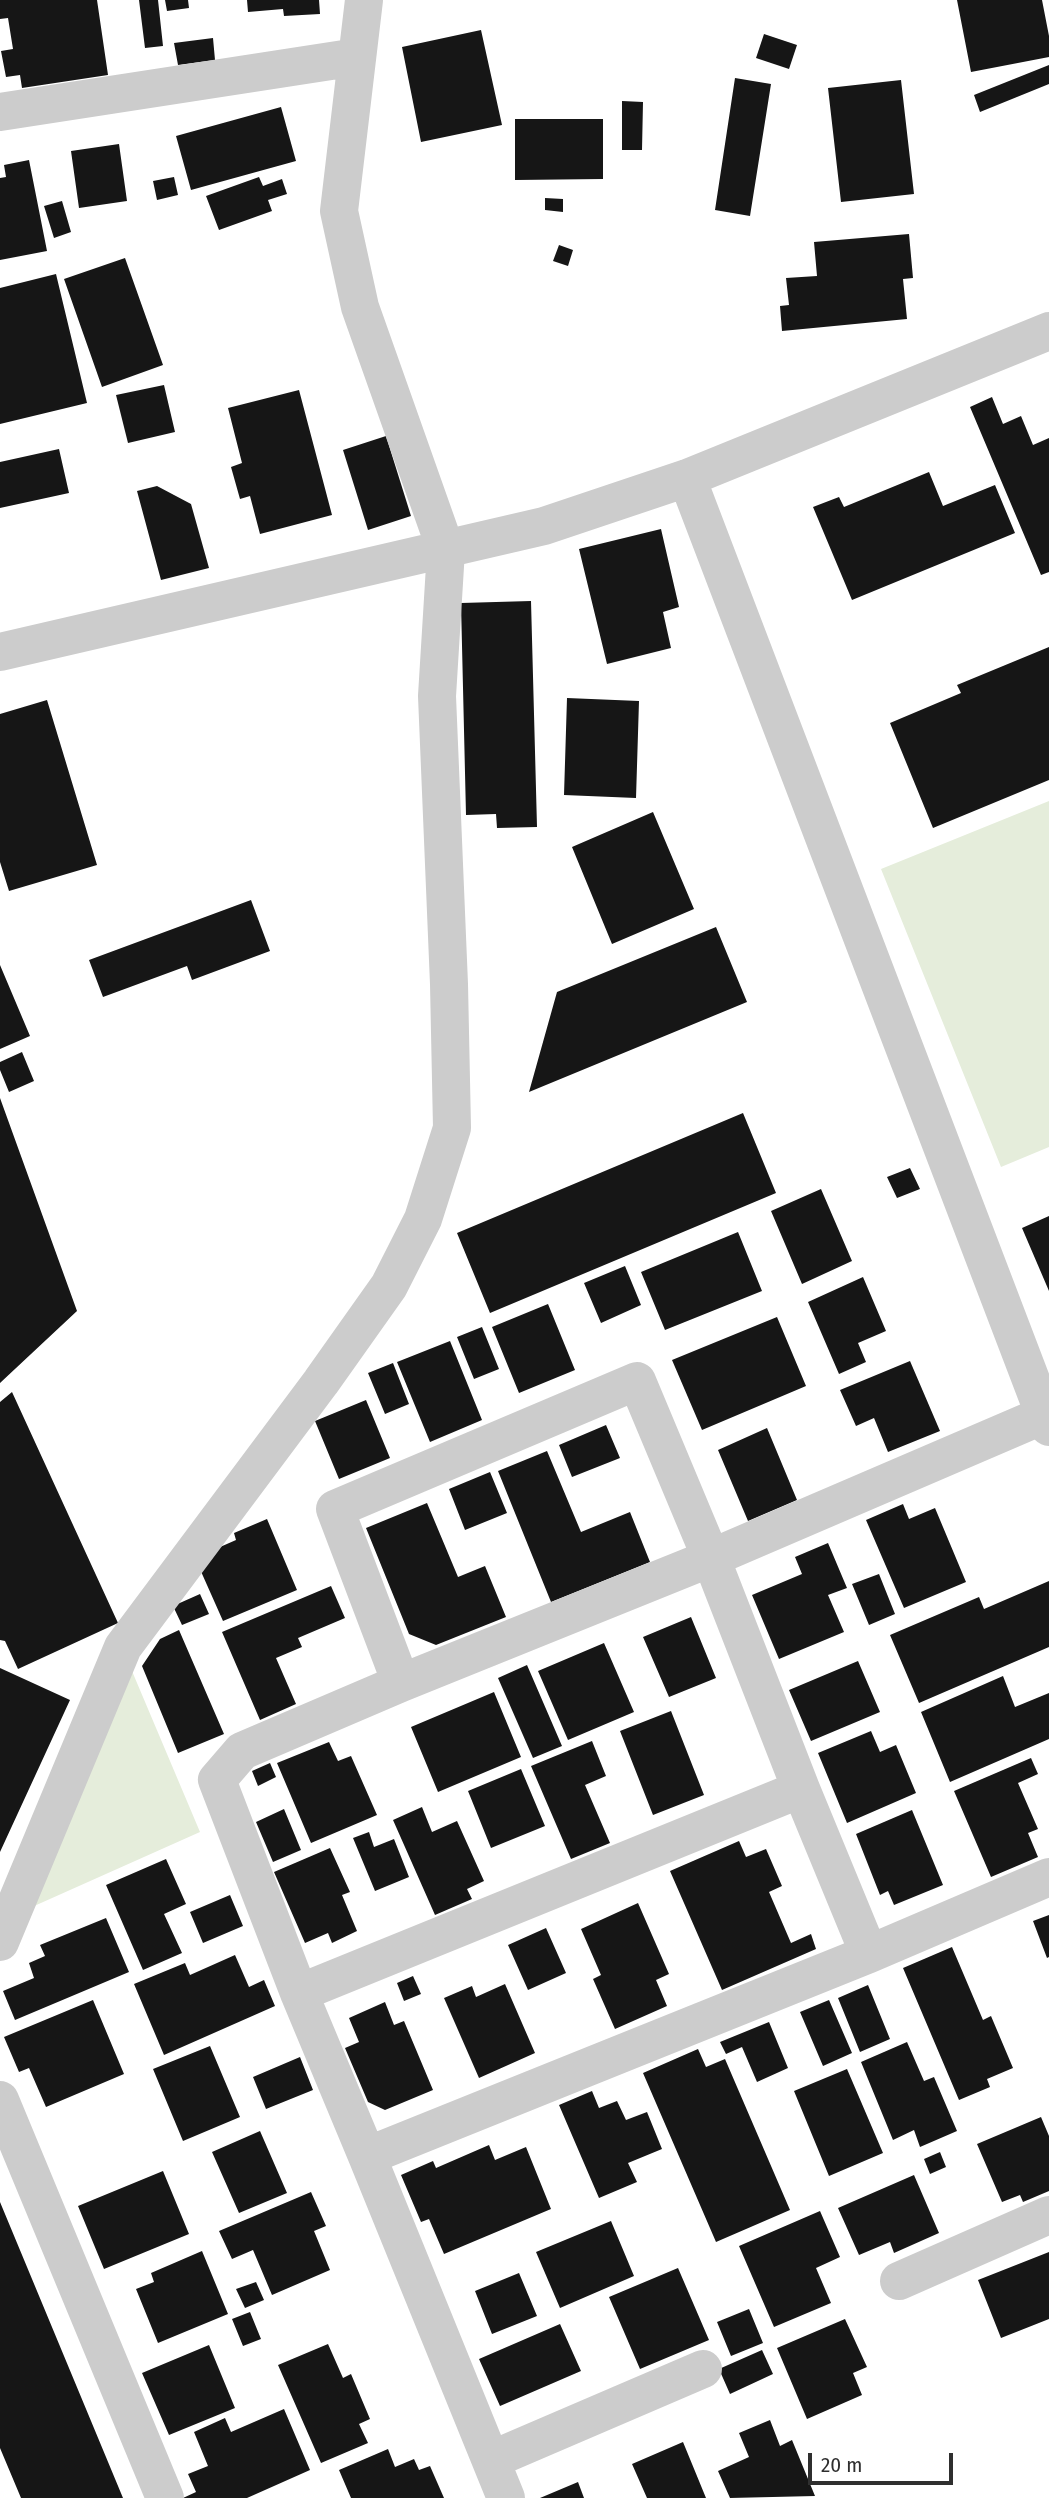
<!DOCTYPE html>
<html>
<head>
<meta charset="utf-8">
<style>
  body { margin:0 }
  #map { position:relative; width:1049px; height:2498px; overflow:hidden; background:#fff; font-family:"Fira Sans Condensed",sans-serif }
  canvas { display:block }
  .scale { position:absolute; left:808px; top:2453px; width:145px; height:32px; box-sizing:border-box; border:4px solid #2f2f2f; border-top:0; padding-left:9px; font-size:21px; line-height:24px; white-space:nowrap; color:#2f2f2f; -webkit-text-stroke:5px #fff; paint-order:stroke }
</style>
</head>
<body>
<div id="map">
<canvas width="1049" height="2498"></canvas>
<div class="scale">20 m</div>
</div>
<script>
const ctx = document.querySelector('canvas').getContext('2d');
ctx.lineJoin = 'round';
function paint(path, color) { ctx.fillStyle = color; ctx.fill(path, 'evenodd'); }
const poly = rows => new Path2D(rows.map(r => 'M' + r).join(''));
function stroke(path, color, width, dash) { ctx.strokeStyle = color; ctx.lineWidth = width; ctx.lineCap = dash ? 'butt' : 'round'; ctx.setLineDash(dash || []); ctx.stroke(path); }
const green = poly([
  [1049,801,1049,1147,1001,1167,881,869],
  [129,1664,200,1832,23,1911]
]);
const building = poly([
  [0,0,97,0,108,75,22,88,20,75,6,77,1,51,13,49,8,18,0,19],
  [139,0,158,0,163,46,145,48],
  [165,0,188,0,189,8,167,11],
  [247,0,319,0,320,14,284,16,283,9,248,12],
  [957,0,1042,0,1049,36,1049,57,971,72],
  [481,30,502,125,421,142,402,47],
  [764,34,797,45,789,69,756,58],
  [213,38,215,60,178,65,174,43],
  [1049,65,1049,84,980,112,974,95],
  [735,78,771,84,750,216,715,210],
  [901,80,914,194,841,202,828,88],
  [622,101,643,102,642,150,622,150],
  [281,107,296,161,191,190,176,136],
  [515,119,603,119,603,179,515,180],
  [119,144,127,201,79,208,71,151],
  [29,160,47,251,0,260,0,178,6,177,4,165],
  [174,177,178,195,157,200,153,181],
  [259,177,263,186,282,179,287,194,268,200,272,211,219,230,206,196],
  [545,198,563,199,563,212,545,210],
  [62,201,71,232,54,238,44,206],
  [909,234,913,278,903,279,907,319,782,331,780,306,789,305,786,278,817,276,814,242],
  [559,245,573,250,568,266,553,261],
  [125,258,163,365,102,387,64,279],
  [56,274,87,403,0,424,0,288],
  [164,385,175,432,128,443,116,395],
  [299,390,332,515,260,534,250,496,240,499,231,467,242,463,228,408],
  [992,397,1003,424,1021,416,1033,445,1049,438,1049,572,1041,575,970,407],
  [386,436,411,516,368,530,343,450],
  [59,449,69,493,0,508,0,462],
  [929,472,943,506,995,485,1015,533,852,600,813,507,839,497,844,507],
  [157,486,191,504,209,568,161,580,137,491],
  [661,529,679,607,663,612,671,648,607,664,579,549],
  [531,601,537,827,497,828,496,814,466,815,461,603],
  [1049,647,1049,780,933,828,890,723,961,693,957,685],
  [567,698,639,701,636,798,564,795],
  [47,700,97,865,9,891,0,862,0,714],
  [653,812,694,909,612,944,572,847],
  [251,900,270,951,192,980,187,966,103,997,89,960],
  [716,927,747,1002,529,1092,557,992],
  [0,965,30,1036,0,1049],
  [22,1052,34,1081,9,1092,0,1070,0,1062],
  [0,1098,77,1311,0,1383],
  [743,1113,776,1193,490,1313,457,1233],
  [910,1168,920,1189,897,1198,887,1177],
  [821,1189,852,1261,802,1284,771,1211],
  [1049,1216,1049,1291,1022,1228],
  [738,1232,762,1291,665,1330,641,1272],
  [625,1266,641,1305,601,1323,584,1283],
  [863,1277,886,1331,858,1343,866,1362,839,1374,808,1302],
  [548,1304,575,1370,519,1393,492,1327],
  [777,1317,806,1386,702,1430,672,1360],
  [482,1327,499,1369,474,1379,457,1337],
  [450,1341,482,1420,430,1442,397,1362],
  [910,1361,940,1431,888,1452,874,1418,856,1426,840,1390],
  [393,1363,409,1404,385,1414,368,1373],
  [12,1392,118,1623,18,1669,5,1641,0,1640,0,1402],
  [366,1400,390,1458,339,1479,315,1421],
  [606,1425,620,1458,572,1477,559,1445],
  [767,1428,797,1500,748,1521,718,1450],
  [547,1451,581,1532,630,1512,650,1562,551,1602,498,1471],
  [490,1472,507,1513,465,1530,449,1489],
  [427,1503,458,1577,485,1566,506,1617,436,1645,409,1634,366,1528],
  [903,1504,909,1519,935,1508,966,1582,904,1608,866,1520],
  [267,1519,297,1590,223,1621,195,1558,236,1540,234,1533],
  [828,1543,847,1588,828,1595,844,1632,779,1659,752,1595,802,1574,795,1557],
  [879,1574,895,1614,869,1625,852,1584],
  [1049,1581,1049,1647,919,1703,890,1635,979,1597,984,1609],
  [331,1586,345,1618,298,1638,302,1647,276,1658,296,1704,260,1720,222,1632],
  [200,1594,209,1614,182,1625,173,1606],
  [691,1617,716,1678,669,1697,643,1637],
  [179,1630,224,1734,178,1753,142,1666,160,1639],
  [604,1643,634,1712,568,1740,538,1671],
  [858,1661,880,1712,811,1741,789,1690],
  [527,1665,562,1746,533,1758,498,1678],
  [0,1668,70,1700,0,1852],
  [1003,1676,1015,1707,1049,1693,1049,1739,950,1782,921,1712],
  [494,1692,521,1757,438,1792,411,1727],
  [671,1711,704,1795,653,1815,620,1731],
  [871,1731,880,1752,896,1745,916,1793,847,1823,818,1753],
  [592,1741,606,1776,585,1785,610,1843,571,1859,531,1766],
  [329,1742,338,1761,351,1756,377,1815,311,1843,277,1763],
  [1031,1758,1038,1774,1018,1783,1038,1829,1028,1833,1038,1857,991,1877,954,1791],
  [270,1763,276,1777,258,1786,252,1771],
  [521,1769,545,1826,491,1848,468,1791],
  [422,1807,432,1832,457,1821,484,1881,467,1889,472,1899,435,1915,393,1820],
  [284,1809,301,1850,273,1862,256,1822],
  [912,1810,943,1885,894,1905,888,1891,880,1895,856,1834],
  [369,1832,374,1847,394,1839,409,1877,375,1891,353,1838],
  [739,1841,746,1857,766,1849,782,1886,769,1892,791,1943,811,1934,816,1949,722,1990,670,1871],
  [330,1848,350,1892,342,1895,357,1931,332,1943,328,1933,305,1943,274,1872],
  [166,1859,186,1904,164,1914,182,1953,143,1970,106,1885],
  [230,1895,243,1926,203,1943,190,1912],
  [638,1903,669,1974,656,1980,667,2006,615,2029,593,1979,601,1975,581,1929],
  [1049,1915,1049,1957,1047,1958,1033,1921],
  [106,1918,129,1972,15,2020,3,1991,34,1978,29,1963,45,1956,40,1945],
  [546,1928,566,1973,528,1990,508,1945],
  [952,1947,983,2020,991,2016,1013,2068,987,2079,990,2087,959,2100,903,1968],
  [235,1955,249,1987,264,1980,275,2006,164,2055,134,1984,185,1963,190,1975],
  [413,1976,421,1994,404,2001,397,1983],
  [505,1984,535,2053,479,2078,444,1998,472,1986,476,1997],
  [868,1985,890,2039,860,2052,838,1998],
  [93,2000,124,2074,46,2107,29,2068,19,2072,4,2037],
  [829,2000,852,2053,823,2066,800,2012],
  [385,2002,394,2025,404,2021,433,2090,385,2110,368,2102,345,2048,359,2042,349,2018],
  [769,2022,788,2068,757,2082,742,2047,726,2054,720,2042],
  [907,2042,924,2081,934,2077,957,2131,920,2147,914,2130,893,2140,861,2062],
  [210,2046,240,2117,183,2141,153,2069],
  [698,2049,706,2067,725,2059,790,2210,716,2242,643,2073],
  [300,2057,313,2090,266,2109,253,2077],
  [847,2069,883,2153,829,2176,794,2091],
  [592,2091,599,2108,617,2101,626,2120,647,2112,662,2149,628,2163,637,2182,599,2198,559,2105],
  [1041,2117,1049,2136,1049,2191,1023,2202,1020,2195,1002,2202,977,2144],
  [260,2131,287,2193,239,2213,212,2152],
  [489,2145,495,2160,526,2147,551,2209,444,2254,429,2219,421,2222,401,2175,433,2161,436,2168],
  [940,2152,946,2167,930,2174,924,2159],
  [163,2171,189,2234,104,2269,78,2206],
  [914,2175,939,2233,894,2253,890,2242,859,2255,838,2208],
  [311,2192,326,2226,314,2231,330,2270,272,2295,253,2250,232,2259,219,2231],
  [0,2202,123,2498,21,2498,0,2448],
  [820,2211,840,2257,816,2268,831,2303,774,2327,739,2246],
  [611,2221,634,2276,560,2308,536,2252],
  [202,2251,228,2314,158,2343,136,2289,154,2282,151,2273],
  [1049,2252,1049,2319,1001,2338,978,2280],
  [678,2268,709,2340,640,2369,609,2297],
  [519,2273,537,2316,492,2334,475,2291],
  [256,2282,264,2300,245,2308,236,2289],
  [749,2309,763,2343,731,2356,717,2322],
  [250,2312,261,2339,243,2346,232,2319],
  [845,2319,867,2367,853,2373,862,2395,807,2419,777,2348],
  [560,2324,581,2371,500,2406,479,2359],
  [328,2344,343,2378,351,2374,370,2419,359,2424,368,2443,321,2463,278,2365],
  [209,2345,235,2408,169,2435,142,2373],
  [762,2350,773,2374,730,2394,719,2369],
  [284,2409,310,2470,247,2498,183,2498,196,2492,188,2474,208,2466,194,2432,225,2418,231,2432],
  [770,2420,780,2446,792,2440,815,2496,730,2498,718,2471,749,2457,739,2433],
  [683,2442,706,2498,647,2498,632,2464],
  [388,2449,395,2467,414,2459,419,2470,430,2466,444,2498,351,2498,339,2470],
  [578,2482,584,2498,540,2498]
]);
const minor = poly([
  [0,112,357,57],
  [687,478,1049,1427],
  [0,652,544,526,687,478,1049,331],
  [401,1683,335,1509,637,1381,711,1558,801,1789,869,1954],
  [0,1942,123,1647,321,1382,389,1286,423,1219,452,1128,449,984,437,696,446,550,360,307,339,211,364,0],
  [299,1993,801,1789],
  [0,2100,165,2498],
  [367,2156,869,1954,1049,1877],
  [899,2281,1049,2215],
  [491,2460,703,2369],
  [506,2498,367,2156,299,1993,217,1780,242,1751,401,1683,711,1558,1044,1415]
]);
paint(green, '#e5eddb');
paint(building, '#161616');
stroke(minor, '#ccc', 38);
</script>
</body>
</html>
